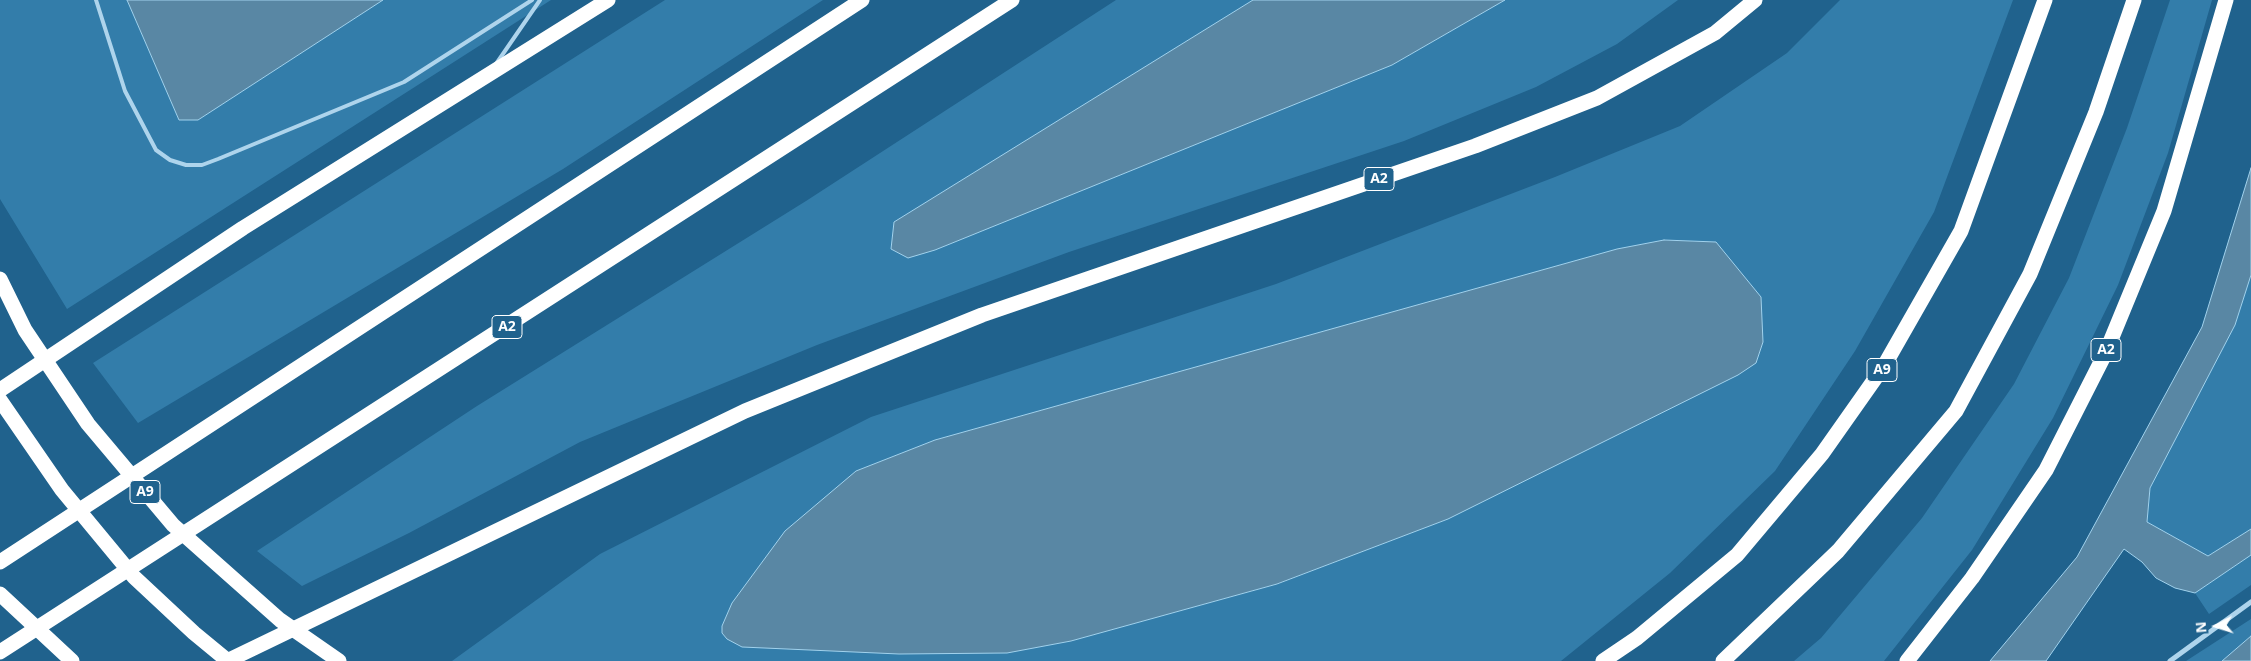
<!DOCTYPE html>
<html>
<head>
<meta charset="utf-8">
<style>
  body { margin:0 }
  #map { position:relative; width:2251px; height:661px; overflow:hidden; background:#20628d; font-family:"Open Sans",sans-serif }
  canvas { display:block }
  .north { position:absolute; left:2191px; top:601px; width:50px; height:50px; -webkit-text-stroke:4px #20628d; paint-order:stroke; rotate:265deg; font-size:14px; font-weight:700; line-height:20px; text-align:center; color:#fff }
  .north::after { content:''; display:block; margin:auto; width:18px; height:22px; background:#fff; clip-path:polygon(50% 0,100% 100%,50% 72%,0 100%) }
</style>
</head>
<body>
<div id="map">
<canvas width="2251" height="661"></canvas>
<div class="north">N</div>
</div>
<script>
const ctx = document.querySelector('canvas').getContext('2d');
ctx.lineJoin = 'round';
function paint(path, color) { ctx.fillStyle = color; ctx.fill(path, 'evenodd'); }
const poly = rows => new Path2D(rows.map(r => 'M' + r).join(''));
function stroke(path, color, width, dash) { ctx.strokeStyle = color; ctx.lineWidth = width; ctx.lineCap = dash ? 'butt' : 'round'; ctx.setLineDash(dash || []); ctx.stroke(path); }
function write(font, color, halo, rows, align = 'center') {
  ctx.font = font + ' "Open Sans",sans-serif'; ctx.lineWidth = 5; ctx.setLineDash([]); ctx.textBaseline = 'middle'; ctx.strokeStyle = halo; ctx.fillStyle = color; for (const [text, x, y, turn = 0] of rows) {
    ctx.save(); ctx.translate(x, y); ctx.rotate((+turn || 0) * Math.PI / 180); ctx.textAlign = isNaN(turn) ? turn : align; if (halo) ctx.strokeText(text, 0, 0); ctx.fillText(text, 0, 0); ctx.restore();
  }
}
const green = poly([
  [0,0,127,0,179,120,198,120,383,0,551,0,67,309,0,199],
  [665,0,823,0,563,169,138,423,93,363],
  [1116,0,1253,0,895,222,891,249,935,250,1392,65,1505,0,1678,0,1617,44,1536,87,1404,141,1069,252,817,345,580,442,409,533,302,586,257,551,477,406,806,201],
  [1840,0,2013,0,1934,212,1855,351,1775,471,1670,573,1561,661,452,661,600,554,871,417,1276,284,1555,177,1680,126,1787,53],
  [1664,240,1716,242,1448,519,1278,584,1071,641,1007,653,856,471,935,440,1617,249],
  [2170,0,2212,0,2168,153,2118,285,2053,418,1972,550,1884,661,1794,661,1821,638,1922,518,2014,384,2069,278,2127,128],
  [2251,255,2251,529,2208,556,2147,522,2150,488],
  [2251,555,2251,585,2209,614,2195,593],
  [2251,619,2251,636,2222,661,2186,661]
]);
const water = poly([
  [127,0,383,0,198,120,179,120,127,0],
  [1253,0,1505,0,1392,65,935,250,908,258,891,249,894,222,1253,0],
  [2251,168,2251,275,2235,325,2150,488,2147,522,2208,556,2251,529,2251,555,2195,593,2175,588,2156,578,2142,562,2124,549,2046,661,1990,661,2077,557,2202,327,2251,168],
  [1664,240,1716,242,1761,297,1763,342,1756,363,1738,375,1448,519,1277,584,1071,641,1007,653,899,654,742,647,727,639,722,633,722,626,732,603,785,531,856,471,935,440,1617,249,1664,240],
  [2251,636,2251,661,2222,661,2251,636]
]);
const service = poly([
  [96,0,125,91,156,150,170,160,186,165,202,165,218,159,404,82,532,0],
  [496,64,540,0]
]);
const minor = poly([
  [2170,661,2251,602]
]);
const motorway = poly([
  [0,390,243,228,608,0],
  [0,562,862,0],
  [0,652,1012,0],
  [227,661,745,411,982,315,1475,146,1597,98,1715,33,1755,0],
  [1603,661,1637,638,1737,555,1822,454,1884,366,1961,231,2045,0],
  [1723,661,1838,551,1956,411,2030,274,2096,112,2134,0],
  [1907,661,1972,578,2046,470,2106,352,2164,211,2226,0]
]);
const motorwayBridge = poly([
  [0,279,25,330,88,424,173,525,280,620,339,661],
  [0,400,62,490,134,577,194,633,228,661],
  [0,594,72,661]
]);
const shields = [
  [1379,179,30],
  [507,327,30],
  [2106,350,30],
  [1882,370,30],
  [145,492,30]
];
const shieldNames = [
  ["A2",1379,179],
  ["A2",507,327],
  ["A2",2106,350],
  ["A9",1882,370],
  ["A9",145,492]
];
paint(green, '#337daa');
paint(water, '#5987a4');
stroke(water, '#a1d2ed', 1);
stroke(service, '#aed4ec', 4);
stroke(minor, '#aed4ec', 5);
stroke(motorway, '#fff', 15);
stroke(motorwayBridge, '#fff', 15);
for (const [x, y, w] of shields) { const box = new Path2D(); box.roundRect(x - w / 2, y - 11.5, w, 23, 4); ctx.fillStyle = '#20628d'; ctx.fill(box); stroke(box, '#fff', 1); }
write('bold 14px', '#fff', null, shieldNames);
</script>
</body>
</html>
